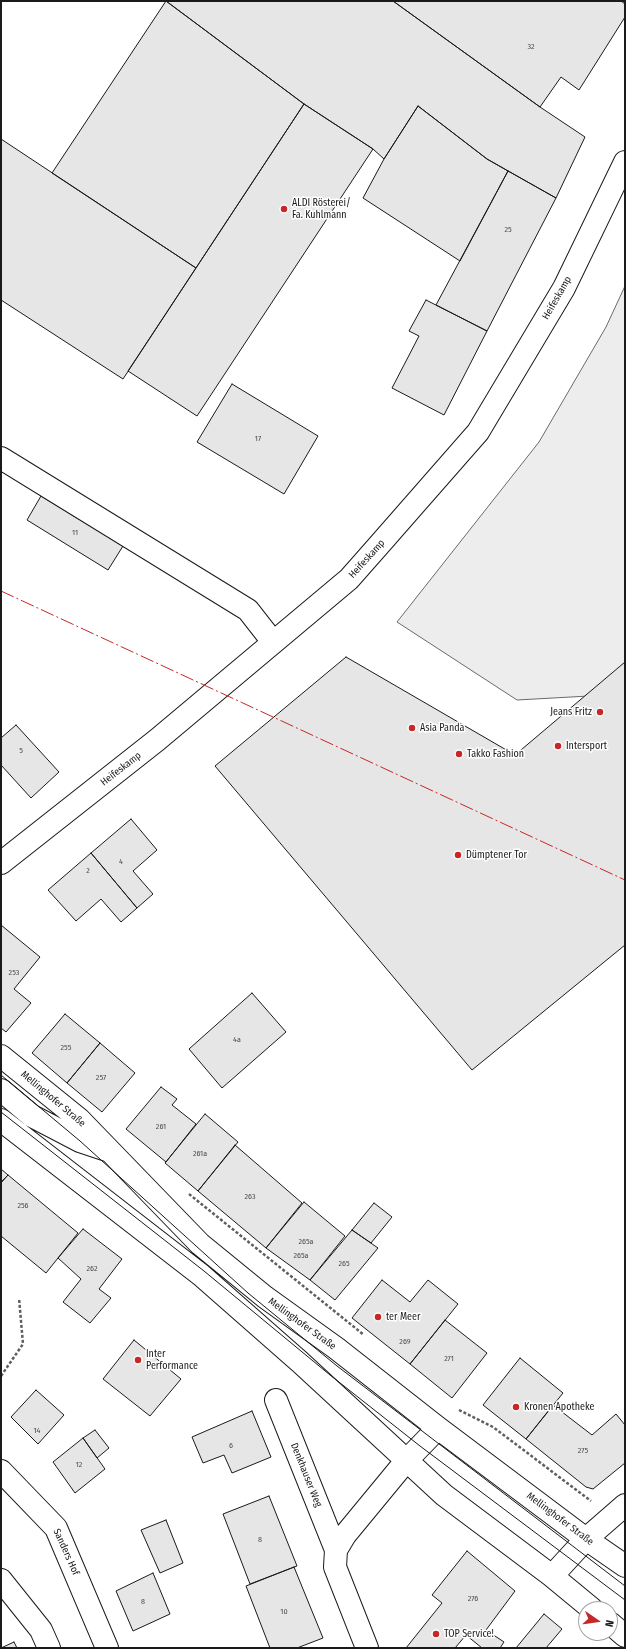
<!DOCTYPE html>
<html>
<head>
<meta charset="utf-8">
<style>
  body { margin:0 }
  #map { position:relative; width:626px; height:1649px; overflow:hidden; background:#fff; font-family:"Fira Sans Condensed",sans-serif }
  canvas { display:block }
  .frame { position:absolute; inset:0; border:2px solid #1a1a1a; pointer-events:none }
  .north { position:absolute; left:578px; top:1601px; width:40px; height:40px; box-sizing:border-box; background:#fff; border:1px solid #a3a3a3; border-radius:50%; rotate:103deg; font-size:11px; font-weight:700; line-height:16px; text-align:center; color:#1a1a1a }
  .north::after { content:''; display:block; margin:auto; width:14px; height:18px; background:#c62828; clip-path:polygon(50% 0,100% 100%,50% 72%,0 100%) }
</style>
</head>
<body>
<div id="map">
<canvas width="626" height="1649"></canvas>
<div class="frame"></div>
<div class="north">N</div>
</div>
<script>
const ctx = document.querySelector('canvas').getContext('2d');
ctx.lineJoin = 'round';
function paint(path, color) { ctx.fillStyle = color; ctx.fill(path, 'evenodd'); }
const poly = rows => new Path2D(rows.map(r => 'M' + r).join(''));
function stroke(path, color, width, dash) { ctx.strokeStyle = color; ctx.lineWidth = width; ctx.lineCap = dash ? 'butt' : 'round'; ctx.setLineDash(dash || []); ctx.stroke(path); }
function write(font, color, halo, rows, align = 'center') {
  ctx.font = font + ' "Fira Sans Condensed",sans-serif'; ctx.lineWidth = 3; ctx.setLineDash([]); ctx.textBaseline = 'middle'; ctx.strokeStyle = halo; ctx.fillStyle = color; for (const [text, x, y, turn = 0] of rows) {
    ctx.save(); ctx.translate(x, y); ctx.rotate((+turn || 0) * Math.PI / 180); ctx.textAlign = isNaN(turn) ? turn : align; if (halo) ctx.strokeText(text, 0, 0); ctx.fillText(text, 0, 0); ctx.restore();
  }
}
const parking = poly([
  [625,286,625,694,517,700,397,622,539,442,606,327,625,286]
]);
const building = poly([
  [166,1,393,1,540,107,585,137,556,198,487,159,418,106,384,159,373,149,304,104,166,1],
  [166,1,304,104,196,268,52,173,166,1],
  [393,1,621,1,625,4,625,17,579,90,561,77,540,107,393,1],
  [304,104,373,149,197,416,128,371,304,104],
  [418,106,487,159,508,171,460,261,363,198,384,159,418,106],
  [1,139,196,268,123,379,1,300,1,139],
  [508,171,556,198,487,331,436,305,508,171],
  [426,300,487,331,444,415,392,388,419,336,409,331,426,300],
  [232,384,318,436,284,494,197,442,232,384],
  [41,496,123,546,108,570,27,520,41,496],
  [346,657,515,755,625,662,625,945,472,1070,215,766,346,657],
  [16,725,59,772,31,798,1,765,1,738,16,725],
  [131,819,157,850,133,871,153,894,137,908,91,853,131,819],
  [91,853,137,908,121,922,101,899,76,921,48,890,91,853],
  [1,925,40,957,14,989,31,1003,6,1032,1,1028,1,925],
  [252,993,286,1032,222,1088,189,1049,252,993],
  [65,1014,100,1043,67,1083,32,1053,65,1014],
  [100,1043,135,1073,102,1112,67,1083,100,1043],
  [161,1087,177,1099,172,1105,196,1124,166,1162,126,1129,161,1087],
  [205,1114,238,1142,198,1191,165,1163,205,1114],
  [235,1145,302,1203,266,1248,198,1191,235,1145],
  [1,1169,8,1175,1,1182,1,1169],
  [8,1175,78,1233,46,1273,1,1236,1,1183,8,1175],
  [304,1202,345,1236,310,1280,266,1248,304,1202],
  [374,1203,392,1217,371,1243,352,1230,374,1203],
  [83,1229,122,1259,99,1289,111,1298,90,1323,63,1302,81,1279,58,1258,83,1229],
  [352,1230,378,1248,335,1300,310,1280,352,1230],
  [382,1280,410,1302,428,1280,458,1304,410,1364,352,1318,382,1280],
  [445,1320,487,1353,452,1398,410,1364,445,1320],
  [134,1340,181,1379,150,1416,103,1379,134,1340],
  [520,1358,563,1393,526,1439,483,1405,520,1358],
  [36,1390,64,1415,38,1444,11,1417,36,1390],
  [553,1405,592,1435,616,1414,625,1425,625,1463,593,1489,586,1487,526,1439,553,1405],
  [252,1411,271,1457,232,1473,224,1455,203,1463,192,1437,252,1411],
  [95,1430,109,1448,97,1458,83,1438,95,1430],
  [83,1438,105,1469,75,1493,53,1462,83,1438],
  [269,1496,297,1566,250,1584,223,1514,269,1496],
  [166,1520,183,1563,160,1573,141,1530,166,1520],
  [467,1551,515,1591,486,1630,504,1642,500,1648,482,1648,466,1635,455,1648,406,1648,442,1603,432,1595,467,1551],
  [294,1567,323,1638,297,1648,270,1648,246,1586,294,1567],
  [153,1573,170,1614,133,1631,116,1591,153,1573],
  [544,1614,562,1629,546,1648,516,1648,544,1614],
  [14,1642,17,1648,1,1648,14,1642]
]);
const path = poly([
  [189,1194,364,1335],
  [1,1376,23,1344,19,1298],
  [459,1410,493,1427,591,1501]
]);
const minor = poly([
  [1,458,248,610,273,642],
  [1,863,157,740,349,579,379,545,478,432,564,288,625,162],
  [1,1056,79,1119,200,1244,265,1297,336,1348,438,1428,586,1539,625,1566],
  [1,1090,32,1116,80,1141,107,1150],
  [1,1120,201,1275,300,1362,444,1495,552,1576,592,1609],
  [276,1400,336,1550],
  [1,1471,56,1528,107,1648],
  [552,1576,586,1539,625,1505],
  [1,1580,41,1630,49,1648],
  [610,1623,625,1636],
  [367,1648,335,1567,336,1550,345,1535,406,1461,438,1428]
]);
const tram = poly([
  [1,1075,80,1141,248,1293,337,1366,625,1586],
  [1,1112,204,1271,330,1375,420,1446,625,1600]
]);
const power = poly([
  [1,591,625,880]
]);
const markers = [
  [284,209,4,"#c62828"],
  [600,712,4,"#c62828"],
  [412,728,4,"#c62828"],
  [558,746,4,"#c62828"],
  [459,754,4,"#c62828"],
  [458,855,4,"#c62828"],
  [378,1317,4,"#c62828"],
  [138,1360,4,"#c62828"],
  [516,1407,4,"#c62828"],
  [436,1634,4,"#c62828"]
];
const numberNames = [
  ["32",531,47],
  ["25",508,230],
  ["17",258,439],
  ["11",75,533],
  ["5",21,751],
  ["4",121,862],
  ["2",88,871],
  ["253",14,973],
  ["4a",237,1040],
  ["255",66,1048],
  ["257",101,1078],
  ["261",161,1127],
  ["261a",200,1154],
  ["263",250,1197],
  ["256",23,1206],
  ["265a",306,1242],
  ["265a",301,1256],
  ["265",344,1264],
  ["262",92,1269],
  ["269",405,1342],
  ["271",449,1359],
  ["14",37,1431],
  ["6",231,1446],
  ["275",583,1451],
  ["12",79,1465],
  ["8",260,1540],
  ["276",473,1599],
  ["8",143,1602],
  ["10",284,1612]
];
const poiNames = [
  ["ALDI Rösterei/",292,203],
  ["Fa. Kuhlmann",292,215],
  ["Jeans Fritz",592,712,"right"],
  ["Asia Panda",420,728],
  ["Intersport",566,746],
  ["Takko Fashion",467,754],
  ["Dümptener Tor",466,855],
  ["ter Meer",386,1317],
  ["Inter",146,1354],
  ["Performance",146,1366],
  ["Kronen Apotheke",524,1407],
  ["TOP Service!",444,1634]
];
const streetNames = [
  ["Heifeskamp",557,298,-60],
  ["Heifeskamp",367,559,-48],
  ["Heifeskamp",121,769,-38],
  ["Mellinghofer Straße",53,1099,40],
  ["Mellinghofer Straße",302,1324,36],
  ["Denkhauser Weg",306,1475,68],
  ["Mellinghofer Straße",560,1519,37],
  ["Sanders Hof",66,1552,66]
];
paint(parking, '#ededed');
stroke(parking, '#6a6a6a', 1);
paint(building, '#e6e6e6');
stroke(building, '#1a1a1a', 1);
stroke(minor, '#1a1a1a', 24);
stroke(path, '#5f5f5f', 2.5, [3, 2]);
stroke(minor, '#fff', 22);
stroke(tram, '#1a1a1a', 1);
stroke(power, '#c62828', 1, [14, 3, 2, 3]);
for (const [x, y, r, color] of markers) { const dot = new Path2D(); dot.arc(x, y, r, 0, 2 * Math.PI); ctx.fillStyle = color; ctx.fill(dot); stroke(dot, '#fff', 1.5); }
write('8px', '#4d4d4d', null, numberNames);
write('10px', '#1a1a1a', '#fff', poiNames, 'left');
write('10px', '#1a1a1a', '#fff', streetNames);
</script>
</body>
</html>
